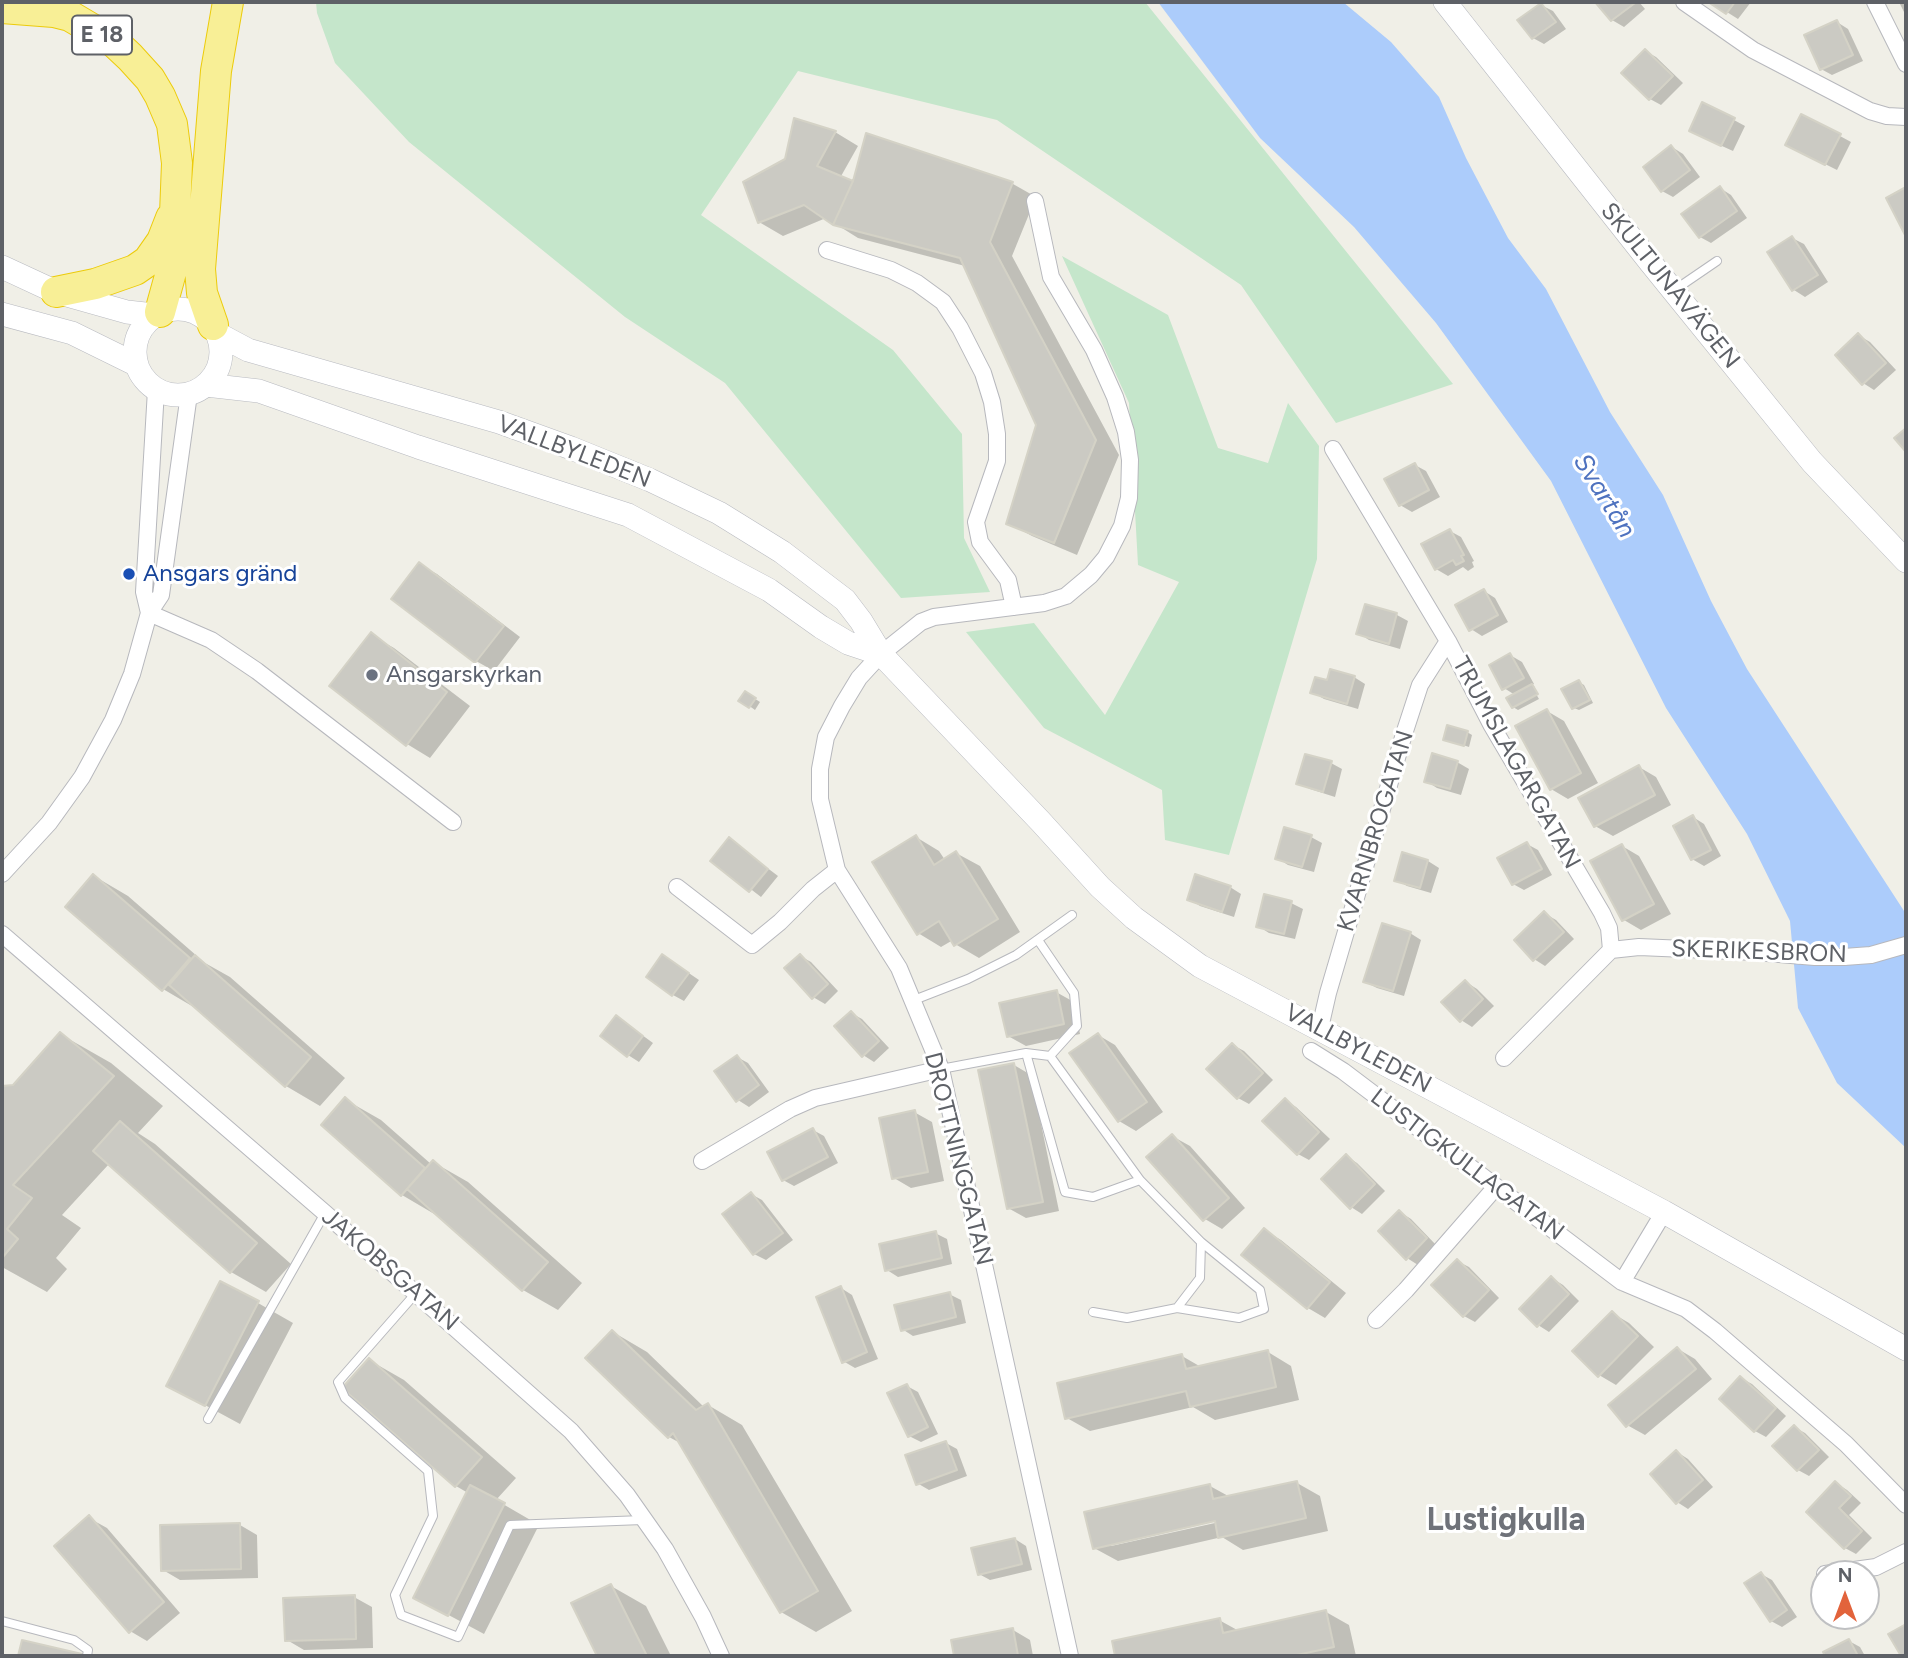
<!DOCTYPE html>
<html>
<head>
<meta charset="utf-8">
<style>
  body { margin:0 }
  #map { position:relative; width:1908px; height:1658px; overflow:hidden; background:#f0efe7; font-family:Figtree,sans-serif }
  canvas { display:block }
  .frame { position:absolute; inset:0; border:4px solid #5e6167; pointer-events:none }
  .north { position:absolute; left:1810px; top:1560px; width:70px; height:70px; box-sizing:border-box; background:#fff; border:2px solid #bfc0c2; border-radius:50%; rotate:0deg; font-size:19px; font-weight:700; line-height:28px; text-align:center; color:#5e6167 }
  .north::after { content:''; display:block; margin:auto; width:24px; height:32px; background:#e2633b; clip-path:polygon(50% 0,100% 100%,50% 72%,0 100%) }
</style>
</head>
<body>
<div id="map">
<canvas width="1908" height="1658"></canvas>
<div class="frame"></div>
<div class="north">N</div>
</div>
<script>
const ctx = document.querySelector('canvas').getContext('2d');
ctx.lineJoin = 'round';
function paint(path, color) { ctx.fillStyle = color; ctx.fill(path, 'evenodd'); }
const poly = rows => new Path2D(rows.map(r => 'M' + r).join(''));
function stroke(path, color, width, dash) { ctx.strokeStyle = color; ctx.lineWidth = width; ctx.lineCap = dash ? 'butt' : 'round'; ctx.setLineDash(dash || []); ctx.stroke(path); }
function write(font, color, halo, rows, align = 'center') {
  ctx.font = font + ' Figtree,sans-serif'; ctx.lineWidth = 6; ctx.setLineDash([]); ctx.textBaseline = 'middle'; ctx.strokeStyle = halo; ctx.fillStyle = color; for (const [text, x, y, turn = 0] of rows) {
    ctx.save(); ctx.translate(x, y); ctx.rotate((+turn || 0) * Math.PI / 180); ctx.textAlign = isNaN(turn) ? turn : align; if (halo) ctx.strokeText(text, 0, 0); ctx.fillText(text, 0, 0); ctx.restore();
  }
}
const green = poly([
  [316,2,1145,2,1453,384,1336,423,1241,285,997,120,798,71,701,215,893,350,962,434,964,538,990,592,901,598,725,383,625,317,409,142,335,63,317,13],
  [1062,256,1168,315,1218,448,1268,463,1288,403,1319,446,1317,559,1229,855,1165,840,1162,790,1044,728,966,632,1034,623,1105,715,1179,582,1138,565,1129,403]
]);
const water = poly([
  [1158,2,1343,2,1391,42,1439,97,1466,158,1508,238,1546,289,1610,412,1663,495,1711,601,1747,669,1906,914,1906,1148,1837,1083,1798,1008,1790,921,1747,834,1666,708,1551,481,1436,323,1354,227,1260,138]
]);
const shadow = poly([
  [1598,2,1639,2,1645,9,1624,27,1612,20],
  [1711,2,1751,2,1738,19],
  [1899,2,1906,2,1906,15,1905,14],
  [1541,5,1553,11,1566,29,1544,44,1533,38],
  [1837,22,1848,29,1863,61,1832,75,1821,69],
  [1645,51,1656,57,1683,83,1661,105,1650,99,1624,73],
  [795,120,835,132,858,146,840,178,854,183,867,135,1013,184,1036,197,1012,256,1119,455,1077,555,1032,536,1008,523,1038,425,965,266,858,238,826,218,783,236,759,222,786,160],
  [1734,120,1745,126,1733,151,1702,137],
  [1840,136,1851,142,1837,170,1799,151],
  [1672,147,1683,154,1700,177,1673,197,1662,191],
  [1720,188,1731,195,1747,218,1711,243,1700,237],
  [1792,238,1804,244,1828,282,1805,297,1794,290,1769,252],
  [1858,335,1870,342,1896,370,1874,390,1863,383],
  [1415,465,1426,471,1440,497,1412,512,1400,505],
  [1450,531,1461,537,1474,561,1472,562,1474,567,1468,571,1463,567,1448,576,1436,569],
  [420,565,437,574,520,637,494,671,476,661,394,599],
  [1484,591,1495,598,1508,622,1482,636,1471,629],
  [1366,606,1397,615,1408,621,1400,649,1369,640,1358,633],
  [371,635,394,648,470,706,430,758,407,744],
  [1510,655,1522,662,1534,684,1532,685,1535,687,1532,687,1539,699,1518,710,1513,707,1515,695,1504,688],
  [1354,677,1365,684,1358,709,1324,699,1312,692,1328,682],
  [1579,682,1584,685,1593,703,1579,710,1574,708],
  [746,693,760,702,755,710,741,700],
  [1547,711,1564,721,1598,783,1568,799,1551,789],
  [1467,732,1472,735,1469,747,1445,739],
  [1457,762,1469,769,1461,795,1437,788,1426,781],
  [1331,763,1342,769,1335,797,1310,789,1298,783],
  [1639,767,1656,777,1671,805,1613,836,1595,826],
  [1693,817,1704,824,1721,856,1704,866,1692,859],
  [916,837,939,851,945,860,956,853,980,866,1020,932,979,958,955,944,953,940,941,947,918,933],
  [1311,837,1322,843,1314,872,1288,865,1277,858],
  [729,839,778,876,761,897,713,860],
  [1527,844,1538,850,1552,875,1524,890,1513,884],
  [1622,846,1639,856,1671,914,1641,930,1624,920],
  [1428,861,1439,868,1431,893,1407,886,1396,880],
  [94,876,128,896,205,963,230,977,345,1078,320,1106,286,1086,197,1009,163,989],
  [1230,887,1241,894,1234,917,1200,906,1189,899],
  [1291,903,1303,909,1295,939,1269,933,1258,926],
  [1544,913,1556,920,1574,939,1545,966,1534,959],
  [1410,933,1421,940,1404,996,1377,988,1365,982],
  [800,956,811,962,838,991,825,1004,813,997],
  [674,963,699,980,684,1001,673,995],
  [1466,982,1477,989,1494,1006,1472,1027,1461,1020],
  [1056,992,1074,1002,1080,1034,1026,1046,1008,1036],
  [851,1013,862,1019,889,1048,874,1062,863,1055],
  [627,1024,653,1043,639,1062,628,1055],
  [60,1034,111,1063,163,1106,138,1133,155,1144,291,1264,266,1292,231,1272,109,1164,62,1215,81,1228,56,1258,67,1269,47,1292,2,1267,2,1087,14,1086],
  [1098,1035,1115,1045,1163,1112,1136,1131,1119,1121],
  [1233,1045,1244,1051,1273,1080,1249,1104,1238,1098],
  [737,1057,748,1063,769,1092,749,1107,738,1100],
  [1014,1065,1031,1075,1059,1211,1026,1218,1008,1208],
  [346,1100,381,1120,431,1164,433,1162,468,1182,582,1283,558,1310,523,1290,436,1215,402,1195],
  [1285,1100,1296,1107,1330,1139,1309,1160,1298,1154],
  [914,1112,932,1122,944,1181,911,1188,894,1178],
  [813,1130,824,1136,838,1163,794,1186,783,1180],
  [1172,1136,1190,1146,1245,1208,1222,1229,1205,1219],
  [1346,1156,1357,1163,1385,1191,1362,1214,1351,1207],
  [751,1194,762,1200,793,1240,766,1260,754,1254],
  [1400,1212,1411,1219,1437,1246,1418,1265,1407,1258],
  [1264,1230,1281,1240,1346,1293,1325,1318,1308,1308,1244,1255],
  [935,1233,947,1239,952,1264,898,1277,887,1270],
  [1457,1261,1469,1267,1499,1298,1475,1322,1464,1316],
  [1552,1278,1563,1285,1579,1301,1549,1332,1538,1325],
  [841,1288,852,1295,878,1359,855,1368,843,1361],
  [949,1294,961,1300,966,1323,913,1336,902,1329],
  [258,1303,293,1323,240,1424,168,1385],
  [1612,1313,1629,1323,1654,1347,1616,1385,1599,1375],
  [613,1332,647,1352,704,1407,708,1405,742,1425,852,1611,816,1632,781,1612,682,1444,669,1437],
  [1678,1349,1695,1359,1712,1379,1645,1435,1627,1425],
  [1268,1352,1291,1366,1299,1400,1215,1420,1193,1407,1090,1431,1067,1418,1182,1356,1201,1367],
  [369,1360,404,1380,516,1478,496,1500,539,1525,484,1634,415,1597,468,1493,456,1486,345,1388],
  [1741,1378,1752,1384,1786,1416,1766,1437,1755,1431],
  [907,1386,918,1392,938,1434,921,1442,909,1436],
  [1794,1427,1805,1433,1829,1457,1809,1476,1798,1470],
  [946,1443,957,1449,967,1476,929,1490,917,1483],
  [1677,1452,1688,1459,1713,1487,1688,1509,1677,1502],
  [1297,1483,1320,1496,1328,1531,1243,1550,1222,1537,1118,1561,1094,1548,1210,1486,1230,1497],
  [1223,1517,1224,1521,1111,1546,1111,1543],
  [1836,1483,1847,1490,1861,1503,1849,1515,1872,1538,1856,1554,1845,1548,1808,1512],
  [89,1518,107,1528,180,1613,147,1641,130,1631],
  [240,1525,257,1535,258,1578,180,1580,163,1570],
  [1015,1539,1026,1546,1032,1570,990,1580,979,1574],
  [1761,1574,1772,1580,1797,1617,1782,1627,1771,1621],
  [611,1586,646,1606,671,1656,599,1656,574,1604],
  [354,1597,372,1607,373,1648,304,1650,287,1640],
  [1326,1612,1349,1625,1356,1656,1117,1656,1114,1643,1219,1620,1239,1631],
  [1013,1630,1030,1640,1033,1656,955,1656,953,1642],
  [1849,1641,1860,1647,1865,1656,1827,1656,1825,1653]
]);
const building = poly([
  [1595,2,1635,2,1635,3,1611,21,1595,2],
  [1708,2,1735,2,1726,14,1708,2],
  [1541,3,1556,22,1532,39,1517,20,1541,3],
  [1837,20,1853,55,1820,70,1804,35,1837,20],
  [1645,49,1673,76,1649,100,1621,73,1645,49],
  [1702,102,1735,118,1721,146,1689,131,1702,102],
  [1801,114,1841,134,1825,165,1785,145,1801,114],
  [794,118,836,131,817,166,853,181,833,225,804,205,758,223,743,182,785,159,794,118],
  [866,133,1013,182,990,242,1096,440,1054,543,1006,524,1036,425,960,258,833,225,853,181,866,133],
  [1671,145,1690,170,1661,192,1643,167,1671,145],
  [1720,186,1737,211,1699,238,1681,214,1720,186],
  [1906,187,1906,235,1905,235,1886,198,1906,187],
  [1792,236,1818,275,1792,291,1767,252,1792,236],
  [1858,333,1886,363,1862,385,1835,355,1858,333],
  [1906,428,1906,452,1894,438,1906,428],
  [1415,463,1429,490,1399,506,1384,479,1415,463],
  [1450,529,1464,555,1461,556,1464,561,1456,565,1453,560,1435,570,1421,544,1450,529],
  [419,562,504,626,475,663,391,599,419,562],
  [1484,589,1498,615,1469,631,1455,605,1484,589],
  [1365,604,1397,613,1389,644,1356,634,1365,604],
  [371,632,447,692,406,746,329,686,371,632],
  [1510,653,1524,678,1502,690,1489,665,1510,653],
  [1330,669,1355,676,1347,704,1310,693,1315,677,1327,680,1330,669],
  [1579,680,1590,700,1572,709,1561,689,1579,680],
  [1532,684,1538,694,1512,708,1506,698,1532,684],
  [745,691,756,698,749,708,738,701,745,691],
  [1547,709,1581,773,1550,790,1515,726,1547,709],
  [1447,725,1468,731,1464,746,1443,740,1447,725],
  [1432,753,1458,761,1450,789,1424,782,1432,753],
  [1305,754,1332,761,1323,792,1296,784,1305,754],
  [1639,765,1655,795,1594,827,1578,798,1639,765],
  [1693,815,1711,850,1691,860,1673,826,1693,815],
  [1284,827,1312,835,1302,867,1275,859,1284,827],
  [916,835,934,865,956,851,998,919,954,946,939,921,917,935,872,862,916,835],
  [729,837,768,869,749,892,710,861,729,837],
  [1527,842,1542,869,1512,885,1497,858,1527,842],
  [1622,844,1654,904,1622,921,1590,861,1622,844],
  [1402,852,1428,860,1420,888,1394,881,1402,852],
  [93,874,190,958,162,991,65,907,93,874],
  [1195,874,1231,886,1222,912,1187,900,1195,874],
  [1264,894,1292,901,1284,934,1256,927,1264,894],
  [1544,911,1564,932,1533,961,1514,940,1544,911],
  [1382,923,1411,932,1393,991,1363,982,1382,923],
  [662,954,689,973,672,996,646,977,662,954],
  [800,954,828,984,812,999,784,968,800,954],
  [195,955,311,1057,285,1087,169,985,195,955],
  [1465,980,1483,999,1460,1022,1441,1002,1465,980],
  [1057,990,1064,1024,1007,1037,999,1003,1057,990],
  [851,1011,879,1041,862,1057,834,1026,851,1011],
  [616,1015,643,1036,627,1057,600,1036,616,1015],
  [60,1032,114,1076,13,1185,32,1198,7,1229,18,1239,2,1258,2,1086,13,1085,60,1032],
  [1098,1033,1147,1102,1118,1122,1069,1053,1098,1033],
  [1232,1043,1263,1073,1237,1099,1206,1069,1232,1043],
  [737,1055,759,1085,736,1102,714,1071,737,1055],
  [1014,1063,1043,1202,1007,1209,978,1070,1014,1063],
  [345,1097,425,1168,401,1196,321,1125,345,1097],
  [1285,1098,1319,1132,1297,1155,1262,1121,1285,1098],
  [915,1110,928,1172,892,1179,879,1118,915,1110],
  [120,1121,257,1243,230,1273,93,1151,120,1121],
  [813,1128,828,1157,782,1181,767,1152,813,1128],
  [1172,1134,1229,1198,1203,1221,1146,1157,1172,1134],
  [1346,1154,1375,1184,1350,1209,1321,1179,1346,1154],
  [433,1160,548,1262,522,1291,407,1189,433,1160],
  [751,1192,783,1233,753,1255,722,1214,751,1192],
  [1399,1210,1427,1238,1406,1260,1378,1231,1399,1210],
  [1264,1228,1330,1282,1307,1309,1241,1255,1264,1228],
  [936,1231,942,1258,885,1271,879,1244,936,1231],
  [1457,1259,1489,1290,1463,1317,1431,1285,1457,1259],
  [1551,1276,1569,1294,1537,1327,1519,1309,1551,1276],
  [220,1281,259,1301,205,1406,166,1386,220,1281],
  [841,1286,867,1352,842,1363,816,1297,841,1286],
  [950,1292,956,1317,901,1331,894,1305,950,1292],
  [1612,1311,1638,1336,1598,1377,1572,1351,1612,1311],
  [612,1330,696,1410,708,1403,818,1591,780,1613,673,1433,668,1438,585,1358,612,1330],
  [1677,1347,1696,1369,1626,1427,1608,1405,1677,1347],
  [1268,1350,1276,1387,1190,1407,1186,1391,1065,1419,1057,1383,1182,1354,1186,1369,1268,1350],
  [369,1358,482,1457,455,1487,342,1388,369,1358],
  [1740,1376,1776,1408,1754,1432,1719,1399,1740,1376],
  [907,1384,928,1427,908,1437,887,1393,907,1384],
  [1794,1425,1819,1450,1797,1471,1772,1446,1794,1425],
  [946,1441,957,1470,916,1485,905,1455,946,1441],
  [1676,1450,1703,1480,1676,1504,1650,1474,1676,1450],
  [1297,1481,1306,1518,1218,1538,1215,1521,1093,1549,1084,1512,1210,1484,1213,1499,1297,1481],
  [1835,1481,1851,1496,1839,1508,1862,1531,1844,1549,1806,1512,1835,1481],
  [470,1485,505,1503,448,1616,413,1598,470,1485],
  [89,1515,164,1602,129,1633,54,1546,89,1515],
  [240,1523,241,1569,161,1571,160,1525,240,1523],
  [1015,1538,1022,1564,978,1575,971,1548,1015,1538],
  [1761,1572,1787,1610,1770,1622,1744,1583,1761,1572],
  [611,1584,647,1656,597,1656,571,1603,611,1584],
  [355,1595,356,1639,285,1641,283,1598,355,1595],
  [1326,1610,1334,1647,1292,1656,1115,1656,1112,1641,1220,1618,1223,1633,1326,1610],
  [1906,1624,1906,1656,1901,1656,1888,1634,1906,1624],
  [1013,1628,1018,1656,954,1656,951,1640,1013,1628],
  [1849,1639,1858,1656,1825,1656,1823,1652,1849,1639],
  [22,1640,82,1654,81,1656,18,1656,22,1640]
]);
const lane = poly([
  [1676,289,1717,261],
  [1038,940,1074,993,1077,1026,1050,1056],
  [914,1000,968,979,1016,955,1072,915],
  [941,1069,1026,1053,1065,1192,1093,1197,1140,1180,1050,1056,1026,1053],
  [416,1293,338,1382,345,1398,428,1471,433,1516,395,1595,401,1615,458,1637,510,1525,643,1520],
  [1177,1308,1239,1318,1264,1309,1260,1290,1201,1242],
  [1093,1312,1127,1318,1177,1308,1200,1278,1201,1242,1140,1180],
  [208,1419,325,1213],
  [2,1621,74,1640,88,1650,87,1656]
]);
const street = poly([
  [1684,2,1753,50,1870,111,1887,116,1906,117],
  [1875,2,1906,64],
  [1035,201,1051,277,1094,350,1115,397,1126,432,1130,460,1129,498,1122,526,1106,557,1091,575,1066,596,1044,603,934,617,921,622,881,654,859,678,842,706,826,737,820,769,820,799,837,870,899,968,941,1069,1070,1656],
  [827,250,891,270,917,283,943,302,960,328,983,373,992,402,997,434,997,461,976,522,980,542,1008,580,1014,607],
  [1333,449,1448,641,1492,726,1602,913,1609,928,1611,950,1504,1058],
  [149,613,211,640,257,671,453,822],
  [149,613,144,592,156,390],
  [2,874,49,823,82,777,113,720,132,674,149,613,161,595,189,394],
  [677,887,752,945,780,922,813,889,837,870],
  [2,934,325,1213,571,1431,627,1495,665,1549,703,1617,721,1656],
  [1611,950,1639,947,1755,952,1815,957,1844,957,1871,955,1906,945],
  [1320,1028,1328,993,1404,734,1420,685,1448,641],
  [1311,1051,1343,1071,1622,1282,1686,1309,1715,1331,1846,1444,1906,1505],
  [702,1161,790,1109,815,1098,941,1069],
  [1622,1282,1664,1212],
  [1376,1320,1406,1290,1495,1188],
  [1825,1574,1876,1567,1906,1552]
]);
const secondary = poly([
  [1445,2,1650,262,1812,462,1906,561],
  [2,267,56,292,127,312,154,315],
  '135 352a43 43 0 1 1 86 0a43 43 0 1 1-86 0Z',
  [2,314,72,333,137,365],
  [218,334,248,350,499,422,571,448,650,480,719,513,782,552,845,600,861,621,881,654,1041,822,1100,887,1134,918,1200,966,1664,1212,1906,1349],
  [206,385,259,391,418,447,628,515,769,590,821,627,848,643,881,654]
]);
const highway = poly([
  [2,8,54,12,70,16,114,42,130,57,150,79,160,96,172,124,177,163,173,265,160,312],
  [56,292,95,284,135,270,148,261,162,241,171,218],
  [213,325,202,293,200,269,216,71,228,2]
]);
const markers = [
  [129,574,7,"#1a4fb4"],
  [372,675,7,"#6b7280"]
];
const shields = [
  [102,35,60]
];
const shieldNames = [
  ["E 18",102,35]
];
const streetNames = [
  ["SKULTUNAVÄGEN",1670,286,51],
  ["VALLBYLEDEN",574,452,21],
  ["TRUMSLAGARGATAN",1516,763,61],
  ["KVARNBROGATAN",1376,831,-73],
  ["SKERIKESBRON",1759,952,2],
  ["VALLBYLEDEN",1358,1049,28],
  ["DROTTNINGGATAN",958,1159,76],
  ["LUSTIGKULLAGATAN",1467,1165,37],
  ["JAKOBSGATAN",390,1270,41]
];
const transitNames = [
  ["Ansgars gränd",143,574]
];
const worshipNames = [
  ["Ansgarskyrkan",386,675]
];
const waterNames = [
  ["Svartån",1604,496,58]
];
const districtNames = [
  ["Lustigkulla",1506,1521]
];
paint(green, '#c5e6cb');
paint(water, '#acccfb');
paint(shadow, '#0003');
paint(building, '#cbcac3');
stroke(building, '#d4d2c6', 2);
stroke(lane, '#b7b8bd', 10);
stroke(street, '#b7b8bd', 18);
stroke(secondary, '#b8bac0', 24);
stroke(highway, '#eccb0b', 32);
stroke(lane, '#fff', 8);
stroke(street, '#fff', 16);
stroke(secondary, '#fff', 23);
stroke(highway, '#f8ef96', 30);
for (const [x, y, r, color] of markers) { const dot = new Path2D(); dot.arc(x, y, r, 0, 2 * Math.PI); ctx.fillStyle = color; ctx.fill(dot); stroke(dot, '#fff', 2.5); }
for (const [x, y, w] of shields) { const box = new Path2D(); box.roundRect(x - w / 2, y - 19.5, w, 39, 5); ctx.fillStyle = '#fff'; ctx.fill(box); stroke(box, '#5e6167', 2); }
write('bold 23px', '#5e6167', null, shieldNames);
write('24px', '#5e6167', '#fff', streetNames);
write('24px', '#164399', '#fff', transitNames, 'left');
write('24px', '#5b616d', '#fff', worshipNames, 'left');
write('italic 26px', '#4e72bf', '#fff', waterNames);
write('bold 32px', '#6f7279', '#fff', districtNames);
</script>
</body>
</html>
